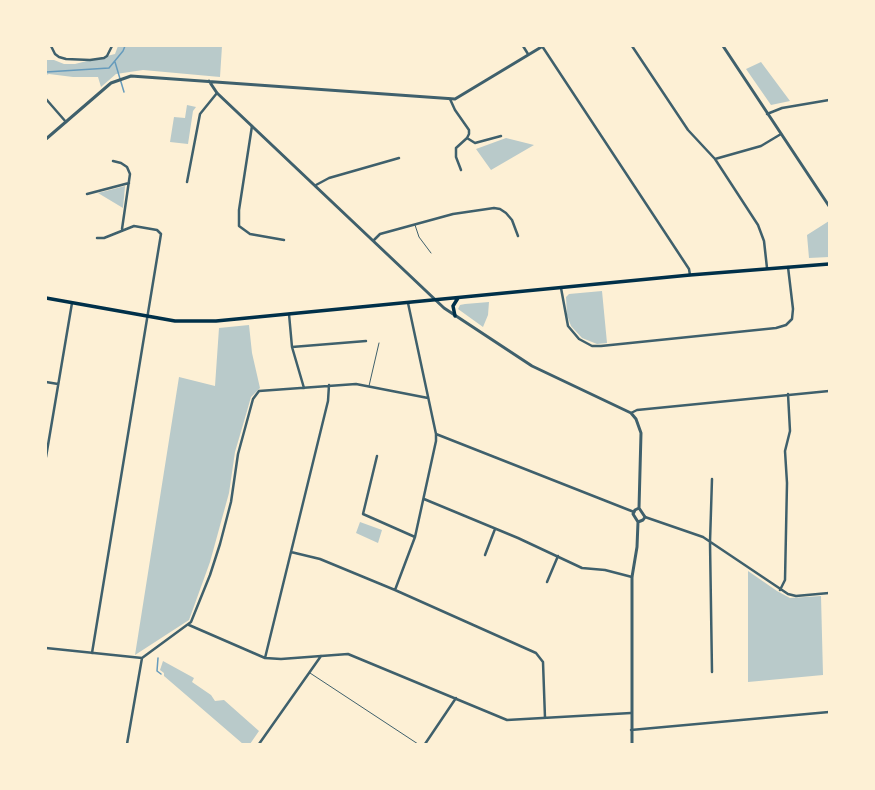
<!DOCTYPE html>
<html>
<head>
<meta charset="utf-8">
<style>
  body { margin:0 }
  #map { position:relative; width:875px; height:790px; overflow:hidden; background:#fdf0d5; font-family:"Roboto Serif",serif }
  canvas { display:block }
  .frame { position:absolute; inset:0; border:47px solid #fdf0d5; pointer-events:none }
</style>
</head>
<body>
<div id="map">
<canvas width="875" height="790"></canvas>
<div class="frame"></div>
</div>
<script>
const ctx = document.querySelector('canvas').getContext('2d');
ctx.lineJoin = 'round';
function paint(path, color) { ctx.fillStyle = color; ctx.fill(path, 'evenodd'); }
const poly = rows => new Path2D(rows.map(r => 'M' + r).join(''));
function stroke(path, color, width, dash) { ctx.strokeStyle = color; ctx.lineWidth = width; ctx.lineCap = dash ? 'butt' : 'round'; ctx.setLineDash(dash || []); ctx.stroke(path); }
const green = poly([
  [118,46,222,46,220,77,143,70,116,74,101,87,98,77,73,77,49,74,46,75,46,60,54,60,64,64,75,64,115,54],
  [761,62,790,101,771,105,746,69],
  [187,105,196,107,193,111,188,144,170,142,174,117,185,118],
  [506,138,534,145,491,170,476,149],
  [125,186,123,208,98,193],
  [829,221,829,257,809,258,807,235],
  [602,291,607,343,597,344,582,338,571,326,567,315,566,297,569,294],
  [489,302,488,315,483,327,458,309,460,305,465,304],
  [249,325,252,353,260,388,251,397,247,411,235,452,229,493,210,562,189,620,135,655,179,377,215,386,219,328],
  [360,522,382,530,378,543,356,533],
  [748,571,777,591,790,598,821,596,823,675,748,682],
  [163,661,194,678,192,682,211,695,215,701,224,700,259,731,250,744,243,744,164,676,164,673,160,670]
]);
const stream = poly([
  [115,62,124,92],
  [46,72,109,68,123,51,125,46],
  [158,658,157,671,161,674]
]);
const service = poly([
  [415,225,419,237,431,253],
  [369,386,379,343],
  [310,673,418,744]
]);
const minor = poly([
  [51,46,55,54,59,57,66,59,90,60,104,58,107,56,112,46],
  [523,46,528,54],
  [542,46,689,269,690,275],
  [632,46,688,130,715,159,758,225,764,241,767,268],
  [46,99,66,122],
  [450,99,455,110,469,130,469,134,467,138,456,148,456,157,461,170],
  [767,114,782,108,829,100],
  [252,126,239,210,239,226,250,234,284,240],
  [467,138,475,143,501,136],
  [715,159,761,146,781,134],
  [113,161,121,163,127,167,130,174,122,229],
  [187,182,200,114,217,93],
  [316,185,329,178,399,158],
  [87,194,129,183],
  [374,240,380,234,453,214,494,208,500,209,506,213,512,220,518,236],
  [561,288,568,326,579,339,592,346,601,346,776,328,786,325,792,319,793,309,788,267],
  [289,314,292,347,304,388],
  [292,347,366,341],
  [46,382,58,384],
  [631,413,637,410,829,391],
  [436,434,634,512],
  [377,456,363,514,415,537],
  [46,457,72,303],
  [424,499,518,538,582,568,605,570,632,577],
  [645,517,703,537,788,594,796,596,829,593],
  [291,552,320,559,395,590,536,653,543,662,545,718],
  [485,555,495,529],
  [547,582,558,556],
  [395,590,415,537,436,441,436,434,408,303],
  [780,590,785,580,787,483,785,451,790,431,788,394],
  [189,625,265,658,281,659,348,654,507,720,631,713],
  [46,648,142,658],
  [92,653,161,234,157,230,134,226,104,238,97,238],
  [142,658,191,622,210,575,220,544,231,502,238,454,253,399,259,391,356,384,428,398],
  [265,658,328,401,329,385],
  [712,672,710,542,712,479],
  [631,730,829,712],
  [127,744,142,658],
  [259,744,321,656],
  [425,744,456,698]
]);
const tertiary = poly([
  [723,46,829,206],
  [209,81,217,93,444,308,532,366,631,413,636,419,641,433,639,508],
  [46,139,111,83,131,76,455,99,543,46],
  [638,522,643,520,645,517,639,508],
  [638,522,633,514,635,510,639,508],
  [632,744,632,577,637,547,638,522]
]);
const secondary = poly([
  [46,298,175,321,216,321,690,275,829,264],
  [455,316,453,306,458,298]
]);
paint(green, '#b9caca');
stroke(stream, '#669bbc', 1.5);
stroke(service, '#3f606c', 1);
stroke(minor, '#3f606c', 2.5);
stroke(tertiary, '#3f606c', 3);
stroke(secondary, '#003049', 3.5);
</script>
</body>
</html>
